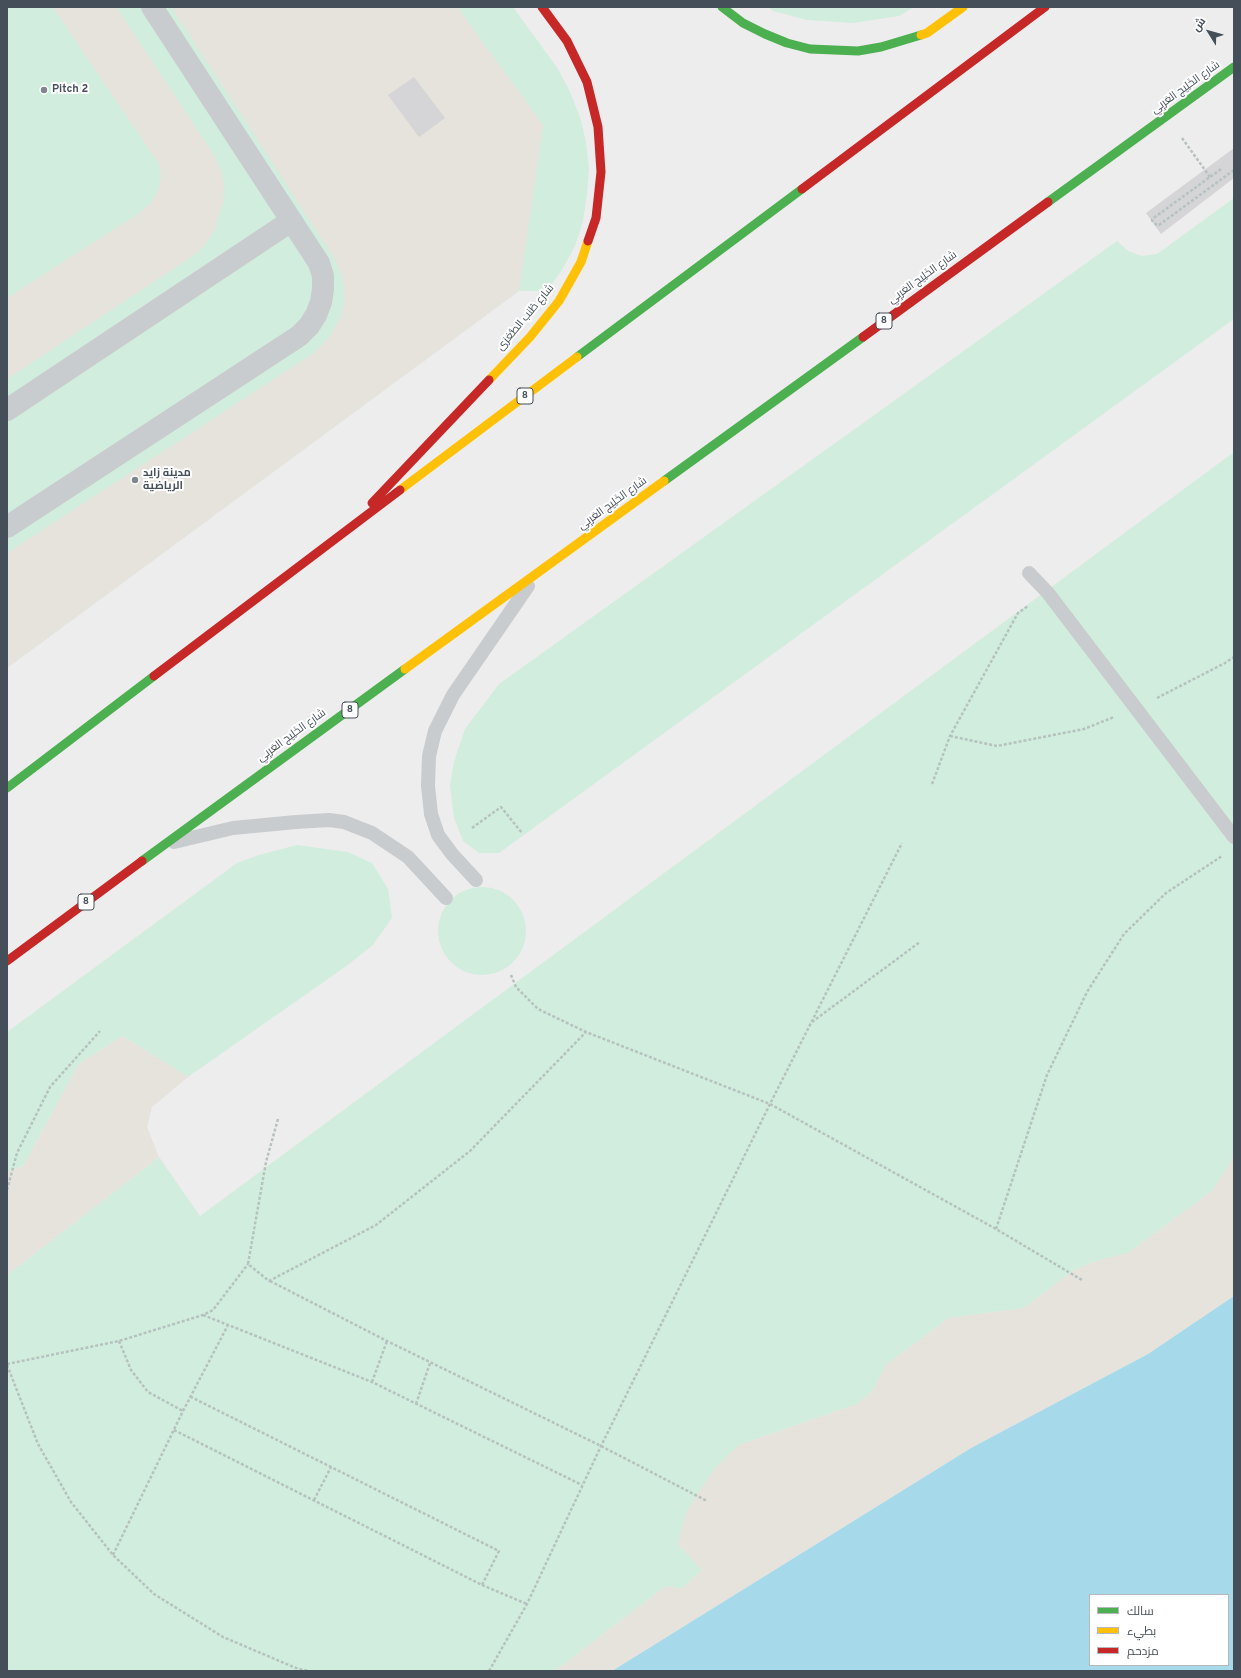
<!DOCTYPE html>
<html>
<head>
<meta charset="utf-8">
<style>
  body { margin:0 }
  #map { position:relative; width:1241px; height:1678px; overflow:hidden; background:#eeeded; font-family:Overpass,Cairo,sans-serif }
  canvas { display:block }
  .frame { position:absolute; inset:0; border:8px solid #454f59; pointer-events:none }
  .legend { position:absolute; left:1089px; top:1594px; width:140px; height:72px; box-sizing:border-box; background:#fff; border:1px solid #b5b9bd; margin:0; padding:5px 7px; list-style:none; font-size:12px; color:#454f59 }
  .legend li { display:flex; align-items:center; gap:8px; height:20px }
  .legend b { width:20px; border:1px solid #b5b9bd }
  .north { position:absolute; left:1189px; top:12px; width:40px; height:40px; -webkit-text-stroke:3px #fff; paint-order:stroke; rotate:307deg; font-size:11px; font-weight:700; line-height:16px; text-align:center; color:#454f59 }
  .north::after { content:''; display:block; margin:auto; width:14px; height:18px; background:#454f59; clip-path:polygon(50% 0,100% 100%,50% 72%,0 100%) }
</style>
</head>
<body>
<div id="map">
<canvas width="1241" height="1678"></canvas>
<div class="frame"></div>
<ul class="legend">
<li><b style="height:5px;background:#4caf50"></b>سالك</li>
<li><b style="height:5px;background:#ffc107"></b>بطيء</li>
<li><b style="height:5px;background:#c62828"></b>مزدحم</li>
</ul>
<div class="north">ش</div>
</div>
<script>
const ctx = document.querySelector('canvas').getContext('2d');
ctx.lineJoin = 'round';
function paint(path, color) { ctx.fillStyle = color; ctx.fill(path, 'evenodd'); }
const poly = rows => new Path2D(rows.map(r => 'M' + r).join(''));
function stroke(path, color, width, dash) { ctx.strokeStyle = color; ctx.lineWidth = width; ctx.lineCap = dash ? 'butt' : 'round'; ctx.setLineDash(dash || []); ctx.stroke(path); }
function write(font, color, halo, rows, align = 'center') {
  ctx.font = font + ' Overpass,Cairo,sans-serif'; ctx.lineWidth = 4; ctx.setLineDash([]); ctx.textBaseline = 'middle'; ctx.strokeStyle = halo; ctx.fillStyle = color; for (const [text, x, y, turn = 0] of rows) {
    ctx.save(); ctx.translate(x, y); ctx.rotate((+turn || 0) * Math.PI / 180); ctx.textAlign = isNaN(turn) ? turn : align; if (halo) ctx.strokeText(text, 0, 0); ctx.fillText(text, 0, 0); ctx.restore();
  }
}
const green = poly([
  [7,7,513,7,558,69,570,92,580,117,586,142,589,169,587,195,583,221,575,246,562,270,547,291,519,291,7,668],
  [768,7,914,7,899,16,853,23,807,20,773,11],
  [1234,198,1234,319,499,853,479,853,463,841,454,818,450,786,454,761,465,729,499,684,1117,241,1128,251,1142,256,1157,254],
  [1234,452,1234,1153,1231,1164,1213,1190,1128,1253,1093,1262,1074,1270,1024,1308,949,1318,886,1365,872,1392,857,1404,739,1445,678,1544,702,1570,681,1589,666,1586,555,1671,7,1671,7,1275,159,1157,200,1216],
  [297,845,348,852,372,863,388,889,392,918,373,945,345,967,188,1077,122,1036,79,1064,23,1166,7,1172,7,1032,237,863,259,855],
  '438 931a44 44 0 1 1 88 0a44 44 0 1 1-88 0Z'
]);
const sand = poly([
  [53,7,116,7,215,157,221,171,224,186,223,202,214,231,205,244,194,255,7,379,7,298,141,212,151,203,158,191,161,178,159,164],
  [171,7,457,7,543,125,519,291,7,668,7,553,314,353,325,342,334,330,341,316,344,301,344,286,340,272,334,258],
  [122,1036,188,1077,152,1107,147,1127,159,1157,7,1275,7,1172,23,1166,79,1064],
  [1234,1153,1234,1296,1148,1354,971,1448,612,1671,555,1671,666,1586,681,1589,702,1570,678,1544,685,1515,692,1502,715,1468,739,1445,857,1404,872,1392,886,1365,949,1318,1024,1308,1074,1270,1093,1262,1128,1253,1213,1190,1230,1164]
]);
const water = poly([
  [1234,1296,1234,1671,612,1671,971,1448,1148,1354],
  [1090,1595,1228,1595,1228,1665,1090,1665]
]);
const building = poly([
  [414,77,445,118,419,137,388,95],
  [1234,148,1234,178,1161,234,1146,213]
]);
const path = poly([
  [1182,138,1210,177],
  [1221,169,1155,217,1152,220,1153,222,1157,225,1159,225,1234,170],
  [1157,698,1225,663,1234,657],
  [950,736,997,746,1084,729,1114,717],
  [932,784,950,736,1018,613,1028,606],
  [472,828,501,807,522,833],
  [511,975,516,987,538,1009,586,1032,770,1104,996,1229,1082,1280],
  [812,1022,920,942],
  [278,1119,266,1162,248,1264,269,1281,376,1225,470,1151,586,1032],
  [7,1190,17,1153,50,1087,100,1031],
  [996,1229,1047,1075,1087,992,1124,934,1166,893,1222,856],
  [270,1281,387,1341,601,1446,707,1501],
  [203,1315,372,1382,582,1485],
  [119,1341,131,1370,148,1392,183,1411],
  [7,1364,119,1341,203,1315,213,1310,248,1264],
  [7,1365,38,1444,71,1502,113,1555,154,1594,223,1637,296,1668,308,1671],
  [372,1382,387,1341],
  [416,1404,430,1363],
  [174,1430,482,1585,499,1551,191,1397],
  [314,1500,331,1467],
  [113,1555,183,1411,228,1325],
  [482,1585,527,1604],
  [489,1671,527,1604,601,1446,770,1104,902,843]
]);
const lane = poly([
  [1029,573,1048,593,1234,837],
  [174,842,233,828,296,822,329,820,344,822,372,833,408,857,446,898],
  [476,880,452,854,438,835,431,814,428,786,429,756,435,731,453,695,528,586]
]);
const street = poly([
  [7,410,291,221],
  [7,527,299,336,309,326,316,315,321,302,323,289,323,276,319,263,152,7]
]);
const fast = poly([
  [722,7,743,23,765,34,787,43,810,49,858,51,881,47,921,35],
  [1048,202,1234,67],
  [577,357,802,189],
  [664,481,863,337],
  [7,788,154,676],
  [142,861,405,669]
]);
const slow = poly([
  [921,35,927,33,963,7],
  [489,380,530,337,559,301,581,262,588,241],
  [400,490,577,357],
  [405,669,664,481]
]);
const jam = poly([
  [542,7,567,41,587,82,598,127,601,172,596,218,588,241],
  [802,189,1045,7],
  [863,337,1048,202],
  [372,503,489,380],
  [154,676,400,490],
  [7,961,142,861]
]);
const markers = [
  [44,90,4,"#80868d"],
  [135,480,4,"#80868d"]
];
const shields = [
  [884,321,16],
  [525,396,16],
  [350,710,16],
  [86,902,16]
];
const shieldNames = [
  ["8",884,321],
  ["8",525,396],
  ["8",350,710],
  ["8",86,902]
];
const streetNames = [
  ["شارع الخَلِيج العَربِي",1186,88,-36],
  ["شارع الخَلِيج العَربِي",923,278,-36],
  ["شارع طُنب الصُّغرَى",526,318,-50],
  ["شارع الخَلِيج العَربِي",613,504,-36],
  ["شارع الخَلِيج العَربِي",292,736,-36]
];
const poiNames = [
  ["Pitch 2",52,90],
  ["مدينة زايد",143,474],
  ["الرياضية",143,487]
];
paint(green, '#d1eddd');
paint(sand, '#e6e3dc');
paint(water, '#a6daeb');
paint(building, '#d5d5d7');
stroke(path, '#b6c2bf', 2.5, [3, 2]);
stroke(lane, '#c9ccce', 14);
stroke(street, '#c9ccce', 22);
stroke(fast, '#4caf50', 9);
stroke(slow, '#ffc107', 9);
stroke(jam, '#c62828', 9);
for (const [x, y, r, color] of markers) { const dot = new Path2D(); dot.arc(x, y, r, 0, 2 * Math.PI); ctx.fillStyle = color; ctx.fill(dot); stroke(dot, '#fff', 1.5); }
for (const [x, y, w] of shields) { const box = new Path2D(); box.roundRect(x - w / 2, y - 8, w, 16, 3); ctx.fillStyle = '#fff'; ctx.fill(box); stroke(box, '#454f59', 1); }
write('bold 10px', '#454f59', null, shieldNames);
write('11px', '#454f59', '#fff', streetNames);
write('bold 11px', '#454f59', '#fff', poiNames, 'left');
</script>
</body>
</html>
